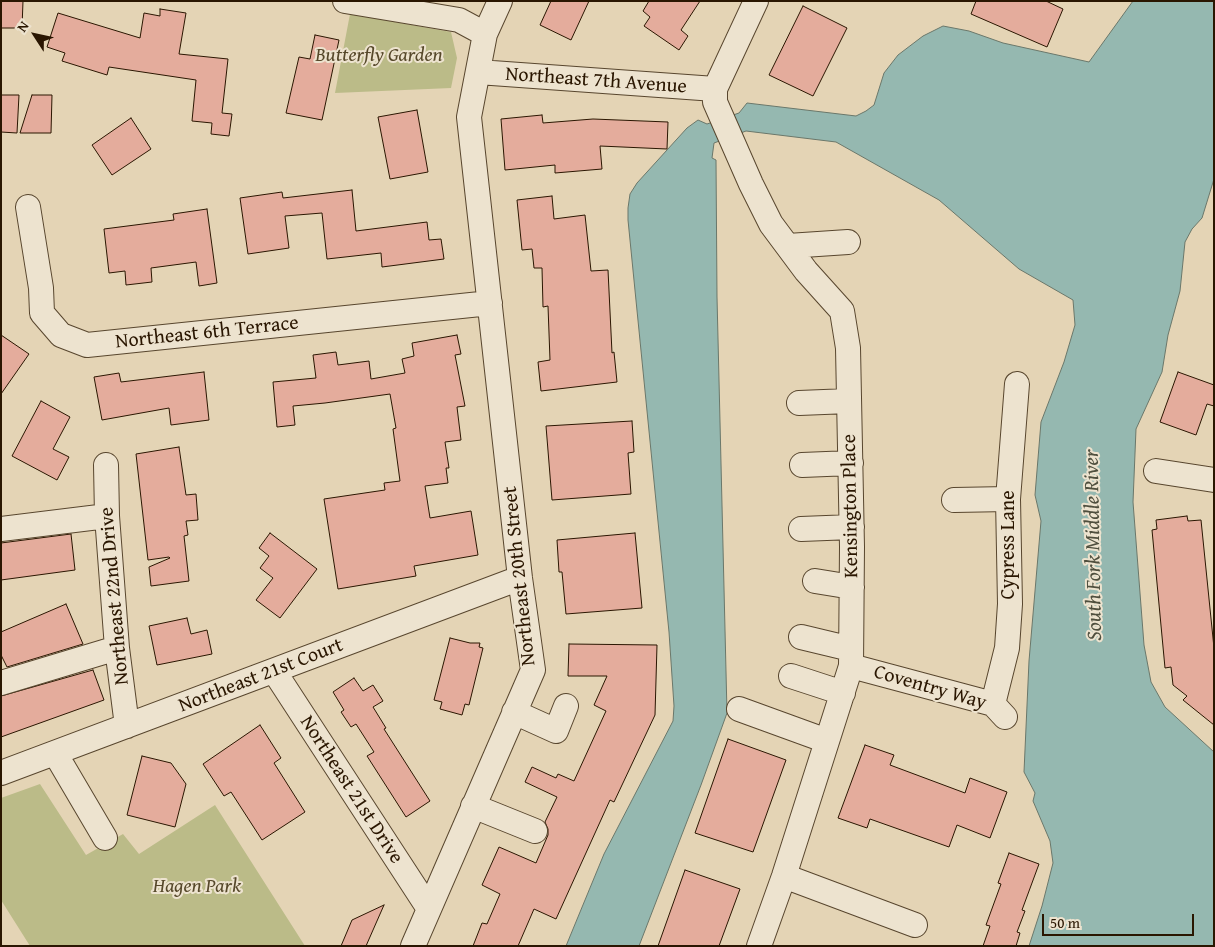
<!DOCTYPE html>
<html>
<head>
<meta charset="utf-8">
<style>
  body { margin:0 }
  #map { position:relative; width:1215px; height:947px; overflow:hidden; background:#e4d4b5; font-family:"Gentium Book Plus",serif }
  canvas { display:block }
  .frame { position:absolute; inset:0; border:2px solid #2a1601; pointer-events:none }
  .north { position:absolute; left:10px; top:10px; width:50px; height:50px; -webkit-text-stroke:4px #ede3cf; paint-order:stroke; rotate:305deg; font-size:14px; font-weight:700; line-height:20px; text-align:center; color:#2a1601 }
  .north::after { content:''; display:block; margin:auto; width:18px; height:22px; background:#2a1601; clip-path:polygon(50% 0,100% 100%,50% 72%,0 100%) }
  .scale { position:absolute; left:1042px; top:914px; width:152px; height:22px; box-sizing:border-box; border:2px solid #2a1601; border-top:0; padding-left:6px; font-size:15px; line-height:18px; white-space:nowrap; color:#2a1601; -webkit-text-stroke:4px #ede3cf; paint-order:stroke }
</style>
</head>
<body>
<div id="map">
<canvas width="1215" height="947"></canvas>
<div class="frame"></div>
<div class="north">N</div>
<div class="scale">50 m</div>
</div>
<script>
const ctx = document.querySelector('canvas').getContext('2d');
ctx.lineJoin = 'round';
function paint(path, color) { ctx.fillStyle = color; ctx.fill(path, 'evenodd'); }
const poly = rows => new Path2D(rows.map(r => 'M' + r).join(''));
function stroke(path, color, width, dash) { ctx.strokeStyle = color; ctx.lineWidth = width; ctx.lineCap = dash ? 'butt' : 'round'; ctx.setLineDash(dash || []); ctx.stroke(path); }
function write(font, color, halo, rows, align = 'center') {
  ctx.font = font + ' "Gentium Book Plus",serif'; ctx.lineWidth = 4; ctx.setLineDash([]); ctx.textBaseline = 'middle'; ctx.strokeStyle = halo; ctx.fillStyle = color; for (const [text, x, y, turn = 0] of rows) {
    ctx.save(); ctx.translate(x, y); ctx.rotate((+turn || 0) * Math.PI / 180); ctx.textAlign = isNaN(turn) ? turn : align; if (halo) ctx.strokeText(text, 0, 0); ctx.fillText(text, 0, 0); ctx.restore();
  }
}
const green = poly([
  [350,14,451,32,457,58,451,88,335,93],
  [40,784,86,855,123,834,139,854,215,805,305,946,30,946,1,900,1,798]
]);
const water = poly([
  [1133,1,1214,1,1214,179,1202,218,1192,229,1185,242,1180,291,1168,335,1162,372,1136,429,1133,502,1144,645,1151,682,1165,707,1214,752,1214,946,1029,946,1042,906,1053,863,1050,841,1033,801,1035,793,1024,772,1029,661,1041,521,1035,495,1041,422,1064,362,1075,325,1073,300,1019,269,939,200,836,142,746,131,714,143,712,158,716,160,717,297,727,713,701,785,639,946,566,946,604,854,673,721,674,706,669,632,628,220,628,208,630,194,637,183,687,128,698,120,707,124,739,113,747,103,856,116,866,111,874,105,884,73,898,55,923,36,943,26,969,31,1003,43,1089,62,1133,1]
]);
const building = poly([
  [1,1,23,1,22,28,1,28,1,1],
  [551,1,589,1,571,40,540,25,551,1],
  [649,1,700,1,681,30,688,36,679,50,644,26,650,17,643,11,649,1],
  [976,1,1046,1,1063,9,1047,47,971,14,976,1],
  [803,6,847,28,813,96,769,75,803,6],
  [160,9,186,13,179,54,228,59,222,113,232,114,229,136,211,134,212,123,192,121,196,80,109,67,107,75,62,61,65,53,47,47,58,13,140,38,144,13,160,16,160,9],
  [315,35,339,40,322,120,286,113,299,57,310,59,315,35],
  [1,95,19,95,17,133,1,132,1,95],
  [32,95,52,95,51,133,20,133,32,95],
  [417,110,428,172,390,179,378,117,417,110],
  [542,115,543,123,593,119,668,122,667,149,600,146,602,169,555,173,555,165,505,170,501,119,542,115],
  [131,118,151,149,112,175,92,145,131,118],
  [352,190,356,231,427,222,429,240,441,239,444,259,382,267,381,253,327,259,322,213,285,216,289,248,248,254,240,198,282,192,283,198,352,190],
  [552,196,554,219,585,215,591,271,608,270,612,353,614,352,617,382,541,391,538,362,550,360,548,306,543,307,542,268,534,268,532,249,522,250,517,200,552,196],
  [207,209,217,283,199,286,196,262,151,268,152,282,126,285,125,271,109,273,104,229,174,220,173,214,207,209],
  [1,335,29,354,1,394,1,335],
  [457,335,461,354,455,355,465,406,457,407,461,440,445,442,449,468,446,468,448,483,425,486,430,518,471,511,478,555,414,566,416,576,338,589,324,499,385,490,384,483,400,481,393,429,396,428,390,394,325,403,293,406,295,425,277,427,273,382,316,378,313,355,336,352,338,365,369,361,371,379,405,373,402,359,414,356,412,343,457,335],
  [204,372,209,420,171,425,169,408,102,420,94,377,119,373,121,382,204,372],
  [1178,372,1214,385,1214,406,1207,404,1196,435,1160,422,1178,372],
  [41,401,70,417,53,449,69,457,57,480,12,456,41,401],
  [632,421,634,452,628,453,631,494,552,500,546,426,632,421],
  [179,447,186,495,196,494,198,520,186,521,188,535,184,536,189,581,151,586,149,567,170,558,169,557,148,560,136,454,179,447],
  [1187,516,1188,521,1201,520,1214,648,1214,725,1183,700,1187,696,1173,685,1171,667,1165,668,1152,530,1157,529,1156,520,1187,516],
  [270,533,317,569,280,618,256,600,273,578,260,568,269,556,259,548,270,533],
  [635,533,642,608,566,614,562,572,559,572,557,540,635,533],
  [71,534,75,570,1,580,1,543,71,534],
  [66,604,83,644,7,667,1,655,1,632,66,604],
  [187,618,191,634,207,630,212,654,157,665,149,626,187,618],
  [450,638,470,643,480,643,479,647,483,648,469,705,465,704,462,715,440,709,442,702,434,700,450,638],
  [569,644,657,645,655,715,614,802,610,800,556,919,534,909,518,946,473,946,482,923,487,924,500,894,482,885,499,847,536,863,548,835,548,829,545,822,557,797,525,782,532,767,556,778,558,774,574,781,606,711,594,705,607,676,568,676,569,644],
  [93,670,104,700,1,737,1,696,93,670],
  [354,678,363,691,373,685,383,701,373,707,386,728,384,729,430,801,406,817,367,756,374,752,356,724,351,727,341,712,344,710,333,692,354,678],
  [260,725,281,758,274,763,305,812,262,840,231,792,224,796,203,764,260,725],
  [728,739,786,760,753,852,695,833,728,739],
  [865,745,894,755,890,765,965,793,970,778,1007,792,990,838,957,825,949,847,870,819,867,828,838,818,865,745],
  [142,756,171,763,186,784,175,827,127,815,142,756],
  [1009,853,1039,864,1022,910,1025,911,1017,932,1020,933,1016,946,983,946,990,926,986,925,1001,884,998,883,1009,853],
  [685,870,740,889,719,946,658,946,685,870],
  [384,905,366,946,341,946,352,920,384,905]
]);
const minor = poly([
  [345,1,459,20,485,34],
  [756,1,715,89,715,102,751,184,771,224,806,271,842,311,848,348,852,547,851,666,784,876,759,946],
  [478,72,715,89],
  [28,207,41,288,42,313,61,335,87,345,490,303],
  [788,246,848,242],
  [799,403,849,401],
  [106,465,107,516,117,648,127,726],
  [802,465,851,463],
  [1156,471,1214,480],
  [954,500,1008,499],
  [1,529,107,516],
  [801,529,852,527],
  [815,581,852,587],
  [801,637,851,649],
  [851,666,993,704,1005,717],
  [274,671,429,909],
  [791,676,843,693],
  [1,683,117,648],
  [993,704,1007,648,1010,604,1008,499,1017,384],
  [739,709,827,741],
  [514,712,556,731,566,706],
  [55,753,105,838],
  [1,773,520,578],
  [473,806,535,831],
  [784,876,915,925],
  [413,946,533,670,520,578,469,117,485,34,500,1]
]);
const parkNames = [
  ["Butterfly Garden",379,56],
  ["Hagen Park",197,887]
];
const streetNames = [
  ["Northeast 7th Avenue",596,81,4],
  ["Northeast 6th Terrace",207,333,-6],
  ["Kensington Place",851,506,-91],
  ["Cypress Lane",1009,545,-90],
  ["Northeast 20th Street",520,576,-96],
  ["Northeast 22nd Drive",115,596,-95],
  ["Northeast 21st Court",261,676,-21],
  ["Coventry Way",930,688,16],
  ["Northeast 21st Drive",351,790,57]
];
const waterNames = [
  ["South Fork Middle River",1094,545,-91]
];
paint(green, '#bb8');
paint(water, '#95b8b0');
stroke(water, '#6a776a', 1);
paint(building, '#e4ac9c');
stroke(building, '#2a1601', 1);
stroke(minor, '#58462e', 26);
stroke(minor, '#ede3cf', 24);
write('italic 20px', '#56482a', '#ede3cf', parkNames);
write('20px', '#2a1601', '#ede3cf', streetNames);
write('italic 21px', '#4f4f3e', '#ede3cf', waterNames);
</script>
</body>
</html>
